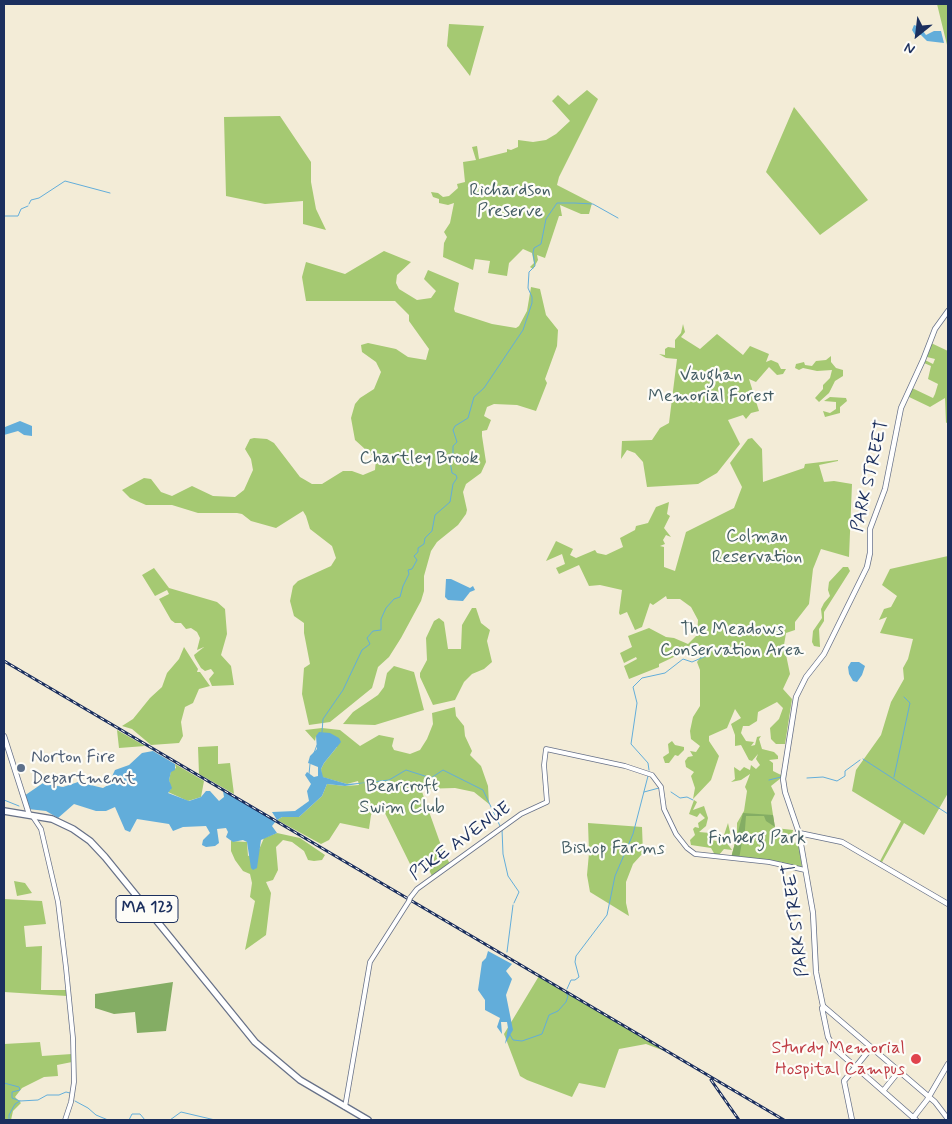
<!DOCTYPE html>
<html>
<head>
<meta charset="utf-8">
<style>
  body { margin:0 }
  #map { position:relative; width:952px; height:1124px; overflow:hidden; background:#f3ecd7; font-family:Mynerve,sans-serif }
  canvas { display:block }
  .frame { position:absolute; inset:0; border:5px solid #1b2f5e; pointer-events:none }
  .north { position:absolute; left:892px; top:10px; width:50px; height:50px; -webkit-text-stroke:4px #fdfcf7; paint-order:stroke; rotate:209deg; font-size:14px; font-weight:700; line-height:20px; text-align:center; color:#1b2f5e }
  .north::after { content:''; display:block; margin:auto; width:18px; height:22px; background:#1b2f5e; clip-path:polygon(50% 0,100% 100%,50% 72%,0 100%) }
</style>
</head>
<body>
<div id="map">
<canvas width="952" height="1124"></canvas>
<div class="frame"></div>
<div class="north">N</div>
</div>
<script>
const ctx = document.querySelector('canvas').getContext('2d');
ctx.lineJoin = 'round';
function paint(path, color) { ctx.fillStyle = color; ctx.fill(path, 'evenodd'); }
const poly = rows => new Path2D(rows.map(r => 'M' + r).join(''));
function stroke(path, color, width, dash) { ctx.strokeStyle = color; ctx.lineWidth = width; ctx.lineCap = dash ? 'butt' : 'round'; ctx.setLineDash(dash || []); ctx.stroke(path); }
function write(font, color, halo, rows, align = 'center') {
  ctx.font = font + ' Mynerve,sans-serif'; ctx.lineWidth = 4.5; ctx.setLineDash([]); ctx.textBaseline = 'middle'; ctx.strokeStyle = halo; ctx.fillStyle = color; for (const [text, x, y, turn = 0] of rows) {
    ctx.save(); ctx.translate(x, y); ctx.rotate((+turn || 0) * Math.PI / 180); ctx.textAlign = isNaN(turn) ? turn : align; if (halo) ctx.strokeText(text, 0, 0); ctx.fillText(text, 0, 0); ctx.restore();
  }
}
const green = poly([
  [937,4,948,4,948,49],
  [449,24,484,26,470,76,447,46],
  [587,90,598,99,559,177,557,185,592,203,589,214,581,214,560,205,562,216,559,216,545,258,537,255,538,260,533,269,530,267,534,263,532,253,523,249,509,263,507,276,488,273,490,261,475,259,473,270,443,257,444,243,447,237,444,232,450,223,454,203,448,205,439,203,439,199,433,197,431,192,438,193,443,197,449,196,458,188,457,184,465,182,463,162,476,160,472,147,477,146,479,159,507,152,507,149,511,150,518,147,518,140,533,142,546,140,556,134,570,121,552,101,558,95,569,105],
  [794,107,868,200,820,235,766,172],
  [280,116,311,162,311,182,316,209,326,230,303,224,303,201,265,204,226,196,224,117],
  [384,251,411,262,397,275,396,283,399,289,417,300,431,298,436,291,424,279,428,270,459,283,454,309,455,312,492,324,516,328,519,326,527,311,531,287,540,289,546,315,558,330,557,346,545,379,547,383,536,411,517,405,494,404,487,407,484,416,491,420,487,430,482,431,482,436,486,462,481,473,466,484,463,492,467,510,466,514,458,525,437,542,431,551,424,576,424,591,421,601,401,638,389,657,378,667,372,688,330,722,309,725,302,694,304,668,310,664,304,633,304,623,294,616,290,601,293,586,298,581,331,566,336,558,332,546,310,529,306,516,303,511,276,528,251,521,242,514,237,513,198,513,172,505,146,505,130,498,122,490,144,478,151,479,161,492,172,496,192,486,213,496,235,497,244,490,253,470,251,459,245,449,250,439,254,438,267,439,274,443,300,477,312,484,322,484,343,471,352,471,363,475,375,470,376,459,355,440,351,418,355,404,360,398,374,389,381,372,376,362,362,352,361,345,368,343,396,349,408,357,426,360,429,349,409,321,409,315,395,301,306,301,302,277,306,262,345,274],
  [683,324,685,332,681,337,700,349,717,334,743,355,750,346,769,354,766,362,771,360,778,363,781,369,786,369,783,374,777,375,769,367,756,382,749,379,759,411,751,413,746,419,743,415,728,420,740,444,717,473,698,484,647,487,643,462,635,453,627,450,621,459,622,441,652,440,660,428,669,423,677,359,666,358,659,354,665,355,665,349,668,347,675,348,675,340,681,333],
  [931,343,948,351,948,422,946,423,945,398,930,407,907,396,912,388,933,398,935,394,938,384,928,379,931,366,924,363,925,360,933,364,935,359,927,357],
  [831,356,831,362,836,368,843,370,843,376,835,381,829,393,819,402,815,398,823,389,823,385,830,378,832,370,817,371,803,368,799,370,795,368,796,364,804,362,805,365,812,366,816,361,826,360],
  [830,397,846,398,847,401,840,407,840,413,825,417,823,411,830,413,836,409,836,402,824,401],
  [752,438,762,449,763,482,804,468,805,464,838,460,838,461,819,465,824,482,834,481,852,484,849,557,821,549,813,569,809,604,795,622,795,630,786,633,784,645,790,674,783,689,792,699,785,744,776,744,771,739,770,728,779,719,783,708,777,702,758,712,757,721,749,726,743,726,741,733,746,741,754,742,751,746,755,745,757,737,761,736,759,739,762,749,774,752,778,756,778,759,769,760,773,763,773,771,781,775,781,778,771,786,775,794,771,802,775,828,793,830,791,841,799,844,802,868,731,858,737,835,737,823,744,811,747,791,745,787,750,774,741,780,731,782,735,779,734,767,740,771,744,767,750,770,751,765,756,769,760,765,756,759,758,754,752,761,749,760,741,745,735,746,735,735,731,724,741,718,735,709,727,728,709,736,709,741,719,756,711,780,693,799,695,788,691,776,694,772,686,767,685,761,688,757,693,756,690,751,696,752,700,746,691,739,690,731,693,717,700,706,700,670,697,662,700,658,699,645,659,664,659,667,629,679,624,666,637,659,636,657,624,663,620,653,632,647,628,636,649,628,666,637,674,638,688,644,697,635,698,620,691,607,680,599,667,599,666,596,653,605,650,603,642,627,635,630,627,612,620,615,619,613,622,590,600,585,589,586,579,565,559,574,556,568,565,564,562,554,546,561,556,541,573,549,570,555,576,558,595,550,597,553,606,555,623,547,620,538,635,530,636,526,648,523,656,507,669,502,667,514,670,516,664,528,671,537,666,535,663,540,665,544,660,546,664,547,664,567,675,571,686,532,734,508,742,487,730,463,748,439],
  [948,556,948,793,924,835,904,823,881,864,879,863,901,821,852,791,856,770,881,735,891,702,904,679,903,668,908,659,913,639,880,633,887,617,879,620,884,609,891,607,897,596,882,585,890,569],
  [843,567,848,567,850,571,824,612,824,621,819,629,820,647,814,646,812,642,813,631,822,618,821,609,824,603,830,596,828,590,829,582],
  [154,568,169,588,217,602,225,609,227,634,221,655,231,666,234,685,212,686,209,679,214,673,211,669,205,671,201,668,195,658,194,655,204,647,197,650,200,638,197,632,191,628,186,629,181,623,175,623,171,620,159,599,169,594,167,590,155,596,142,575],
  [472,608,476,608,481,623,490,630,487,641,492,662,484,669,472,674,464,682,455,700,433,705,420,677,420,673,427,660,426,638,434,621,439,618,444,622,448,649,461,649,462,625],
  [184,647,198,669,197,672,200,672,210,686,199,689,193,703,185,707,181,722,183,736,179,743,151,745,132,729,122,726,133,719,150,698,162,687,167,673,179,659],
  [394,666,414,672,424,710,375,725,343,724,353,712,378,695,384,687,387,673],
  [455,707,456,716,464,726,465,736,472,751,470,755,481,766,488,786,489,804,474,792,455,788,421,789,443,851,450,864,432,876,423,858,411,866,379,801,371,815,369,829,340,823,329,840,321,844,277,820,282,817,299,817,322,796,327,784,345,786,359,785,358,781,347,784,322,777,321,769,324,763,337,747,316,736,315,741,305,730,322,728,340,730,360,746,379,735,394,738,392,746,394,750,410,754,420,750,427,739,433,724,432,713],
  [117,730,145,746,119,748],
  [672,741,675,745,684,747,684,750,678,756,675,755,669,763,665,763,663,757,669,753,668,744],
  [218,746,218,764,230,763,234,794,199,774,198,747],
  [175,764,204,781,201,797,188,801,168,792,171,789,169,780,171,771,176,768],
  [694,800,697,802,693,810,704,806,708,818,706,826,699,832,710,833,712,840,716,841,723,838,728,823,730,832,727,843,732,850,724,849,719,855,715,855,711,848,691,845,690,840,695,835,693,829,695,827,699,828,698,823,705,818,700,813,697,817,689,814],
  [588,823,642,827,643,853,633,864,626,882,626,903,629,916,590,892,587,875,589,853],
  [277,833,300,838,325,855,322,860,314,861,308,860,304,851,292,842,283,840,276,847,278,870,273,880,266,882,271,893,266,935,245,950,255,901,250,897,252,883,250,874,243,871,235,860,231,851,231,841,247,842,248,856,258,852,264,838],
  [14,881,25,883,32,893,17,896],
  [4,899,42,901,46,924,24,926,26,947,42,946,41,990,66,990,67,996,4,992],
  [539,976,670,1053,646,1044,619,1049,605,1088,579,1083,572,1097,527,1080,520,1076,504,1034],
  [40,1042,42,1056,72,1054,72,1062,57,1065,58,1076,44,1077,22,1088,15,1097,21,1103,13,1111,11,1120,4,1120,4,1044]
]);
const forest = poly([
  [743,813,773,815,775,827,766,821,764,816,746,816,744,842,742,842,739,859,731,858],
  [173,982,166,1031,137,1033,135,1012,114,1014,95,1008,95,994]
]);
const water = poly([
  [914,25,920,27,926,35,934,31,941,31,944,43,927,41,921,35,915,35,912,30],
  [20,421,32,426,32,436,24,435,18,431,4,435,5,427],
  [446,579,451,579,470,588,473,586,475,590,470,592,463,601,448,600,445,597],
  [851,662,859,662,865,666,862,675,857,682,853,681,849,674,848,667],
  [319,732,330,733,339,738,341,742,324,763,321,769,323,777,347,784,370,782,345,786,327,784,322,796,299,817,282,817,277,820,272,812,295,811,309,801,307,791,311,784,305,775,307,772,314,777,318,776,318,767,308,763,310,756,317,749,316,736],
  [153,751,175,764,175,770,171,772,169,780,172,788,168,793,189,801,201,797,206,791,210,791,219,801,224,797,223,791,276,821,272,826,277,833,261,840,257,868,253,870,251,868,247,842,243,840,233,842,226,837,228,832,226,828,217,829,219,843,215,846,206,847,202,845,203,840,210,833,206,826,183,827,173,831,169,824,137,819,130,832,125,830,115,807,106,811,96,811,74,804,58,818,46,811,28,809,24,796,43,783,63,787,78,782,103,788,108,785,115,770,129,765,142,753],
  [488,951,512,964,506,971,512,979,506,995,513,1030,505,1044,508,1028,507,1022,501,1022,502,1034,497,1027,500,1018,485,1010,485,1000,478,990,482,962,486,958]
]);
const stream = poly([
  [29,204,31,200,39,198,65,181,110,193],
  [4,216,18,216,21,209,28,206],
  [322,732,323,719,343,690,362,650,370,644,367,638,373,631,381,630,381,619,386,608,394,599,400,597,403,586,409,574,408,570,412,569,417,560,414,556,418,552,418,548,424,544,425,538,432,531,435,515,450,502,453,484,457,478,456,475,452,473,450,461,453,458,453,446,457,442,453,430,455,426,468,418,474,397,484,388,523,330,532,303,532,297,528,288,529,272,535,266,533,253,534,248,541,244,546,219,557,203,574,203,593,204,618,218],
  [314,753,317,745],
  [863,759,948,814],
  [649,770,648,763,631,744,637,703,633,687,642,678,665,673,683,659,692,662,706,656],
  [309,774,310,764],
  [894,777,910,703,904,697],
  [807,778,823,777,837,781,845,776,845,771,860,760],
  [769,780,781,777],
  [365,783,389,780,406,770,431,778,443,770,483,790,500,826],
  [644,792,659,788],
  [671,792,680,798,687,797,693,800],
  [4,800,19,806],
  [502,829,503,854,508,876,519,892,514,903],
  [507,952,513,905],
  [567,989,571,980,575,980,579,977,575,962,576,956,607,915,615,876,633,834,648,776],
  [510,1035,513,1040,522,1041,542,1034,549,1015,558,1011,566,1002,568,996,566,993],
  [4,1083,19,1087,20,1090,12,1092,12,1098,20,1101,38,1100,47,1095,59,1095,66,1092,70,1093],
  [75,1101,88,1108,96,1115,108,1120],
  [9,1120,9,1115,15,1104,20,1101],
  [129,1120,132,1114,140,1114,145,1120],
  [170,1120,181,1112,215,1120]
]);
const tertiary = poly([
  [33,817,41,829,58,902,66,968,73,1038,74,1082,71,1102,65,1120],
  [410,898,417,889,521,814,547,802,544,765,546,749,625,766,652,775,661,787,664,809,676,834,687,848,695,854,769,862,805,870],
  [345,1107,370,962,409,901]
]);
const secondary = poly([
  [948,311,935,329,923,360,901,408,885,489,870,529,870,553,867,567,824,654,806,677,796,697,783,779,785,792,799,833,813,913,816,972,823,1006,935,1102,948,1119],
  [4,736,29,814],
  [799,833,842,842,948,904],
  [822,1008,828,1037,834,1048,916,1120],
  [883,1091,899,1071],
  [913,1118,927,1100,948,1064],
  [852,1120,844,1081,871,1048]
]);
const trunk = poly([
  [4,811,52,819,73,829,90,841,105,857,255,1042,300,1080,368,1120]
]);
const rail = poly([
  [4,661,784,1120],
  [711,1080,739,1120]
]);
const tertiaryBridge = poly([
  [409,901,410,898]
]);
const markers = [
  [21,768,5,"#5c6f8a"],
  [916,1059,6,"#e0444e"]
];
const shields = [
  [147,909,62]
];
const shieldNames = [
  ["MA 123",147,909]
];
const parkNames = [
  ["Richardson",510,191],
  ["Preserve",510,212],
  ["Vaughan",711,376],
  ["Memorial Forest",711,397],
  ["Chartley Brook",419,459],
  ["Colman",757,537],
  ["Reservation",757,558],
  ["The Meadows",732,630],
  ["Conservation Area",732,651],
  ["Bearcroft",402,787],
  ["Swim Club",402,808],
  ["Finberg Park",757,839],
  ["Bishop Farms",613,849]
];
const streetNames = [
  ["PARK STREET",871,476,-77],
  ["PIKE AVENUE",461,842,-36],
  ["PARK STREET",797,920,-97]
];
const serviceNames = [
  ["Norton Fire",31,758],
  ["Department",31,779]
];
const healthNames = [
  ["Sturdy Memorial",905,1049],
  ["Hospital Campus",905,1070]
];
paint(green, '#a5c972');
paint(forest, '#84ad64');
paint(water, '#62adda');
stroke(stream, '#62adda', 1);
stroke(tertiary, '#677188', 5.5);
stroke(secondary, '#677188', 6);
stroke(trunk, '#677188', 8);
stroke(tertiary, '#fff', 4);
stroke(secondary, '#fff', 4.5);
stroke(trunk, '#fff', 5.5);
stroke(rail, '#1b2f5e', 3);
stroke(rail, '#fdfcf7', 1, [4]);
stroke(tertiaryBridge, '#677188', 5.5, []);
stroke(tertiaryBridge, '#fff', 4);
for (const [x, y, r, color] of markers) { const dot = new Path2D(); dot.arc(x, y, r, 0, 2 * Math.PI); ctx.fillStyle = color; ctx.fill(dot); stroke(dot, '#fdfcf7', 2); }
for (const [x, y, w] of shields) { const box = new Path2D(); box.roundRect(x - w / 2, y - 13.5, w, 27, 4); ctx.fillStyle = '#fdfcf7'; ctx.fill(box); stroke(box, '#1b2f5e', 1); }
write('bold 16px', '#1b2f5e', null, shieldNames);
write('18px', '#445d64', '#fdfcf7', parkNames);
write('18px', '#1b2f5e', '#fdfcf7', streetNames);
write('18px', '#4e5e75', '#fdfcf7', serviceNames, 'left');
write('18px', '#be3a42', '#fdfcf7', healthNames, 'right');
</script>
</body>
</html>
